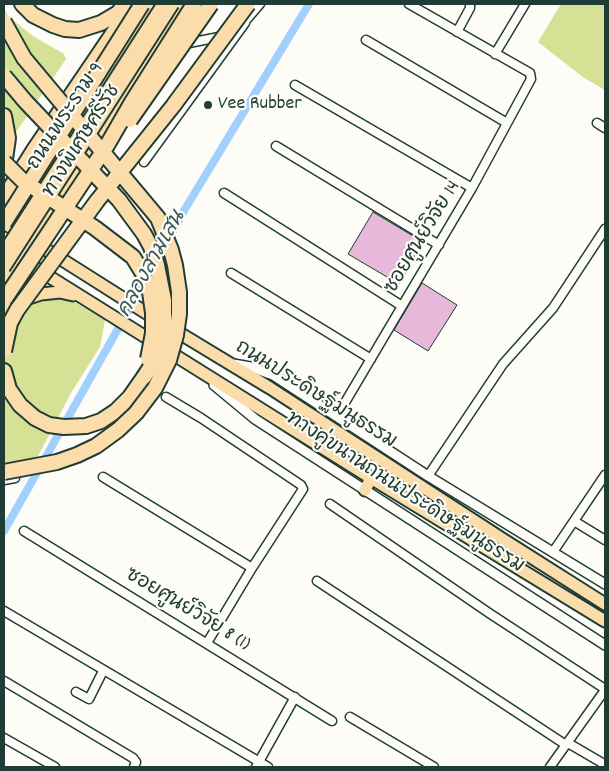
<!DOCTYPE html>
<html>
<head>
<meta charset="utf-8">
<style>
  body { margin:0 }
  #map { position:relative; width:609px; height:771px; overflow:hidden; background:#fdfcf7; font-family:Dekko,sans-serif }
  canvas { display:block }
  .frame { position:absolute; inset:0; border:5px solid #1f3d34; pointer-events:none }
</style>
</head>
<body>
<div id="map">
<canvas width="609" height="771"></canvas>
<div class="frame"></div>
</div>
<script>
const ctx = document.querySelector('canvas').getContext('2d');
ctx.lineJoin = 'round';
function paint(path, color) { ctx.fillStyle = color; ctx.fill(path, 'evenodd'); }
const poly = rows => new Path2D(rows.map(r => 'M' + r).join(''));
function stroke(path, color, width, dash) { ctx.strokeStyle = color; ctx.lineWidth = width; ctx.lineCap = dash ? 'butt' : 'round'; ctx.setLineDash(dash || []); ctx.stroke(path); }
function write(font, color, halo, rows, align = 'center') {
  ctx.font = font + ' Dekko,"Playpen Sans Thai",sans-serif'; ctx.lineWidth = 4.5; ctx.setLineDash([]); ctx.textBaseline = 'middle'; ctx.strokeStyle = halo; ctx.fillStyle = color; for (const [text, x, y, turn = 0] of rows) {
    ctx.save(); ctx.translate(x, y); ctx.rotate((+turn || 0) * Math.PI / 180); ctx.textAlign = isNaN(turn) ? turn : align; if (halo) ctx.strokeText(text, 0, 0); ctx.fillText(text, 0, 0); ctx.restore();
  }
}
const green = poly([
  [561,4,605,4,605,90,584,78,538,42],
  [4,8,8,16,33,36,64,54,66,59,4,150],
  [48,298,63,298,75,302,105,320,100,347,71,393,35,462,4,467,4,323,25,306]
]);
const canal = poly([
  [156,262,185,209,309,4],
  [4,531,145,281]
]);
const building = poly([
  [373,212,423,242,399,284,348,254,373,212],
  [422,283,457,305,428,351,394,330,422,283]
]);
const minor = poly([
  [242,25,260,4],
  [457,32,470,8,470,4],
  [366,40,507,123],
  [184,44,224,36],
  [495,54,525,4],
  [295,85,472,188],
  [597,123,605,128],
  [276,146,439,245],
  [144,162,245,23],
  [224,193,402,306],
  [231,273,371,359],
  [166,397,201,418,301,485,303,489,252,568,207,643],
  [337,416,472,188,531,79,530,73,409,4],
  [428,476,503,364,553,308,605,229],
  [103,477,252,568],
  [4,480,15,478],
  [330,504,489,613,605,689],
  [574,521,605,540],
  [24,531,332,721],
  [553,552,605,475],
  [317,581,566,745],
  [4,611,268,767],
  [4,681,133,758,136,762,134,767],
  [76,692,89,699,103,671],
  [350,717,434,767],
  [4,738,55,767],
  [568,743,604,764],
  [256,767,295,697],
  [550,767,605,690]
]);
const tertiary = poly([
  [233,364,251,367,273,375,428,476,605,584],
  [214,385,255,419,605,645]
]);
const primary = poly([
  [60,148,151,4],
  [4,223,148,314,270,388,504,540,605,604],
  [5,249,371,478,605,621],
  [4,283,181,4],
  [4,315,12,306,26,299,41,294,60,292,73,295],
  [365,490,371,478]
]);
const motorway = poly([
  [22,4,33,15,53,25,65,29,79,30,101,23,118,13,125,4],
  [4,116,8,138,4,166],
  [4,198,34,150,133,4],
  [4,371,9,389,20,405,35,418,49,425,64,427,86,426,101,421,116,411,130,397,144,377]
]);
const primaryBridge = poly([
  [4,252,163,4],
  [4,268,173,4]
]);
const motorwayBridge = poly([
  [4,22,24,58,158,218,171,250,175,265,179,292,179,314,176,335,169,360,155,388,136,413,118,430,96,446,77,455,57,462,4,472],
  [4,76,25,101,119,200,144,234,151,247,157,265,164,300,164,332,157,357,144,377],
  [130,120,211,4],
  [4,162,22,180,95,228,133,257,144,275,150,292,153,313,153,333,148,359],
  [4,223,142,4],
  [4,300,106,147,132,102,194,4],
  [4,351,10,323,17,310,97,201,173,106,248,4]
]);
const markers = [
  [208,105,5,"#1f3d34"]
];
const poiNames = [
  ["Vee Rubber",218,105]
];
const streetNames = [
  ["ถนนพระราม 9",67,117,-57],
  ["ทางพิเศษศรีรัช",83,142,-58],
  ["ซอยศูนย์วิจัย 14",424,238,-59],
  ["ถนนประดิษฐ์มนูธรรม",315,396,32],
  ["ทางคู่ขนานถนนประดิษฐ์มนูธรรม",404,494,33],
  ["ซอยศูนย์วิจัย 8 (1)",187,611,31]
];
const waterNames = [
  ["คลองสามเสน",153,265,-61]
];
paint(green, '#d5e295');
stroke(canal, '#a2d0fd', 8);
paint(building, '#e7b8da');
stroke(building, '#1f3d34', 1);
stroke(minor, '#1f3d34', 11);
stroke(tertiary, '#1f3d34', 12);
stroke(primary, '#1f3d34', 15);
stroke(motorway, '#1f3d34', 18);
stroke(minor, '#fdfcf7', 8);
stroke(tertiary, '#fdfcf7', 9);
stroke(primary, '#fbddab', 11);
stroke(motorway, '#fbddab', 14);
stroke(primaryBridge, '#1f3d34', 15, []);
stroke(motorwayBridge, '#1f3d34', 18, []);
stroke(primaryBridge, '#fbddab', 11);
stroke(motorwayBridge, '#fbddab', 14);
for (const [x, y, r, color] of markers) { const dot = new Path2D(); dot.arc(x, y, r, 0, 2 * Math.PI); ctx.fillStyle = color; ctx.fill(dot); stroke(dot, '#fdfcf7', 2); }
write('20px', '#1f3d34', '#fdfcf7', poiNames, 'left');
write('20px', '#1f3d34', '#fdfcf7', streetNames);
write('italic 21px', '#395a5c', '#fdfcf7', waterNames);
</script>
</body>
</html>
